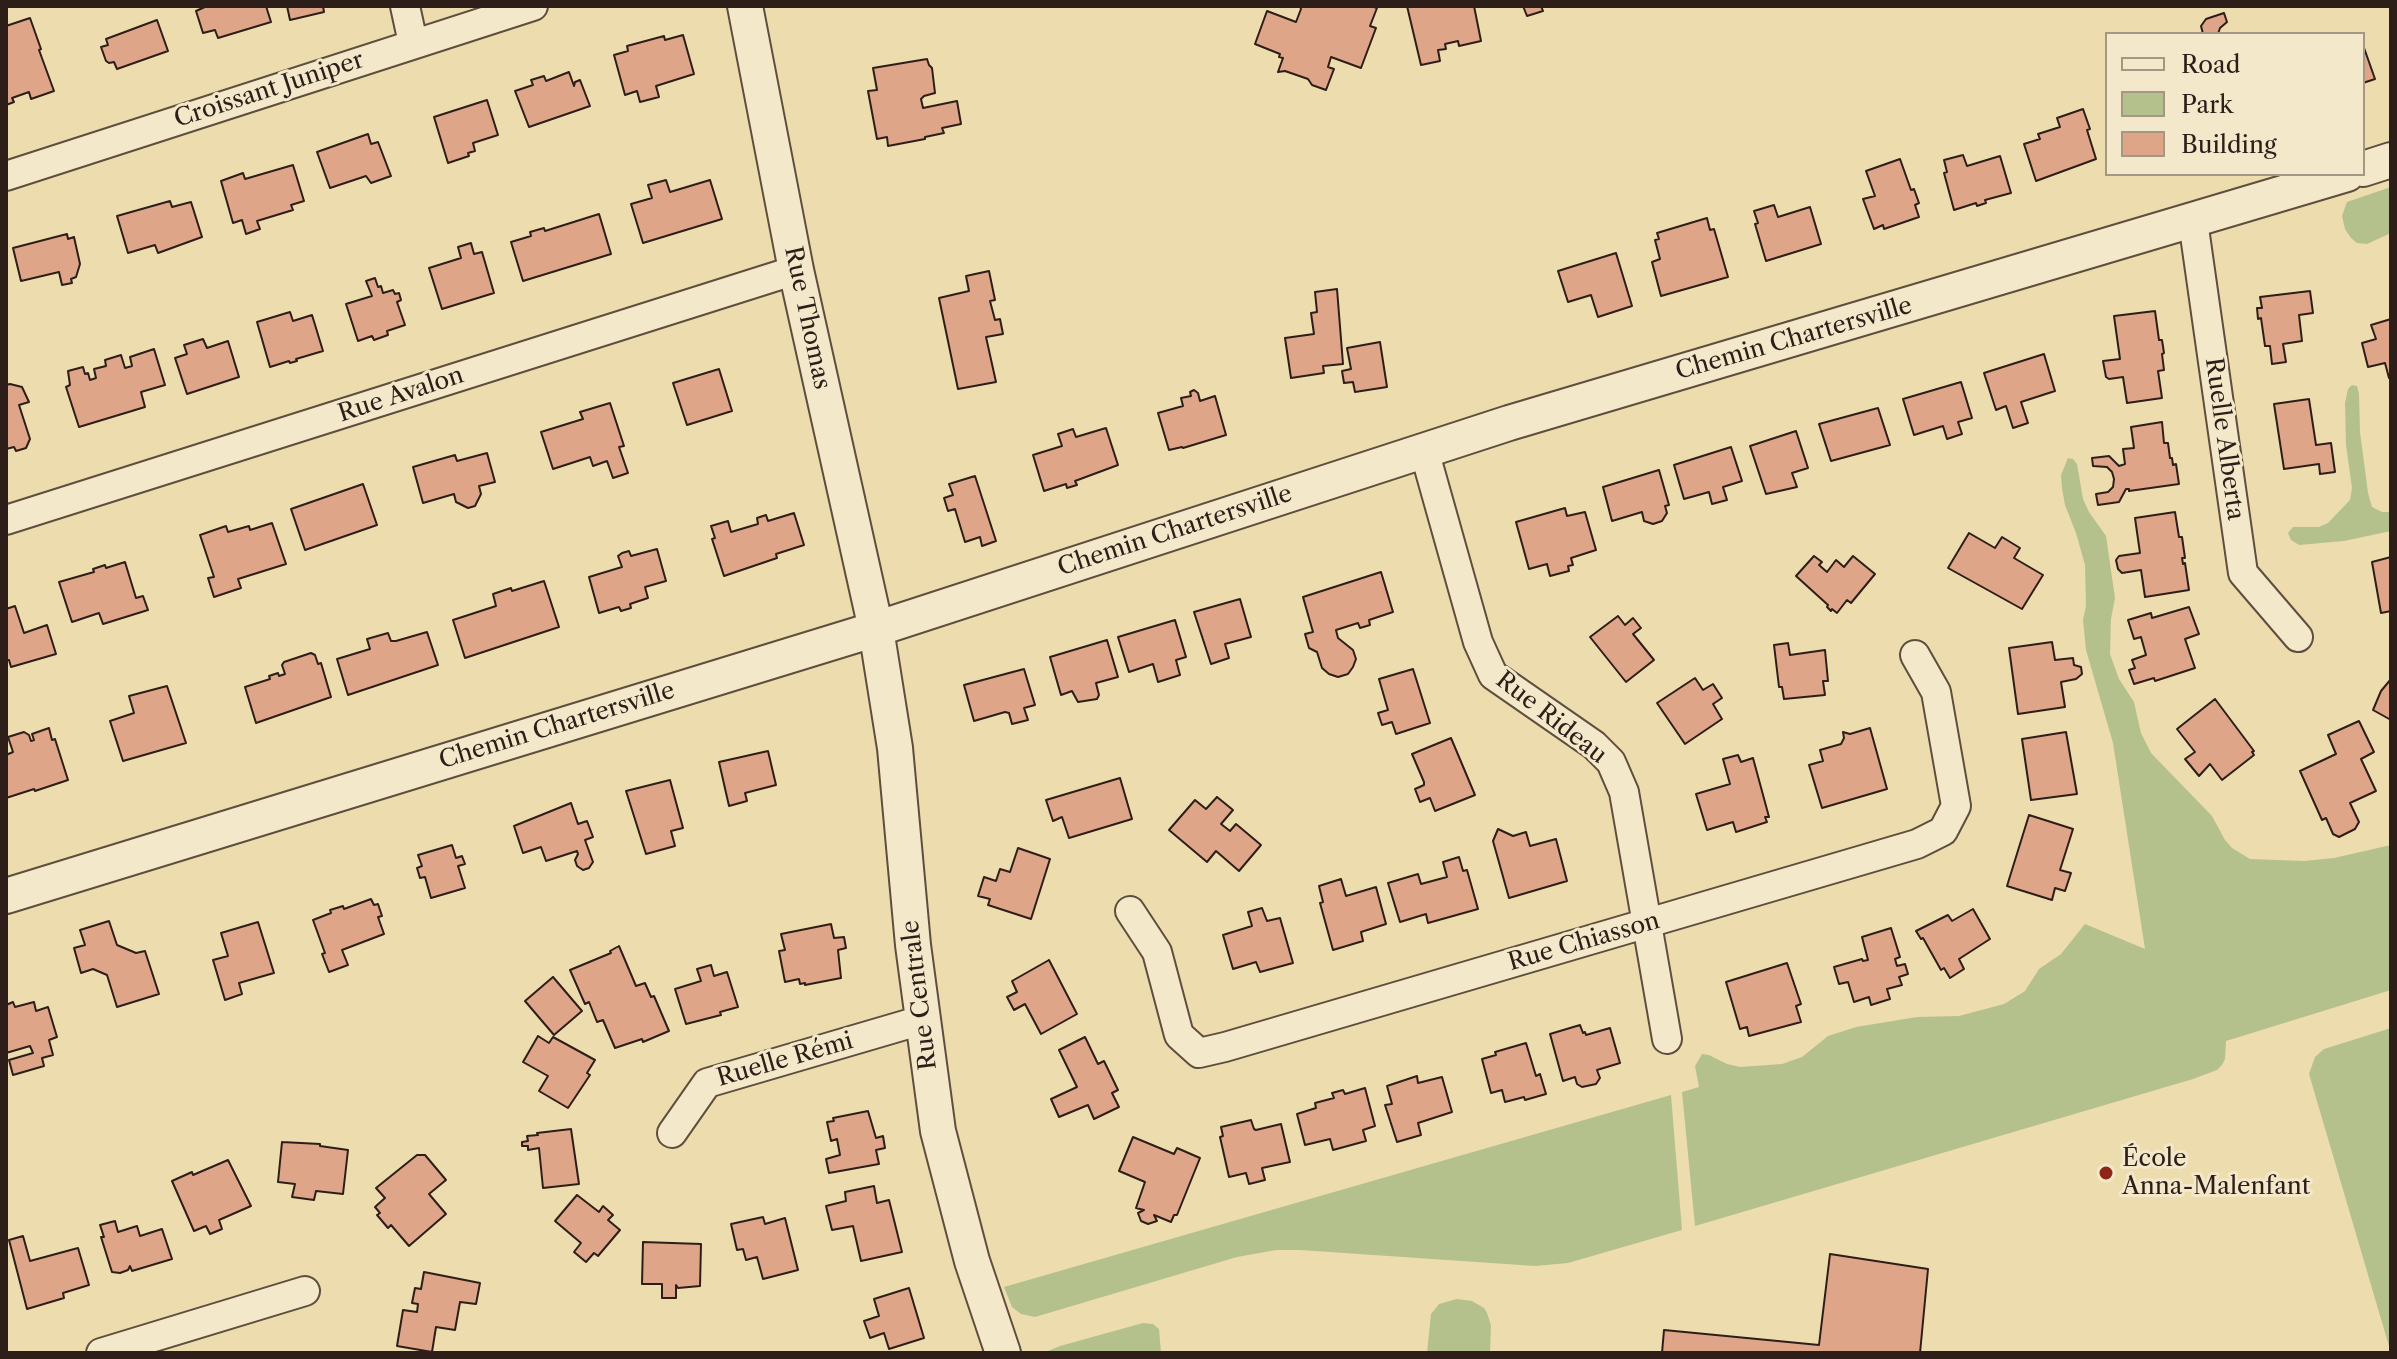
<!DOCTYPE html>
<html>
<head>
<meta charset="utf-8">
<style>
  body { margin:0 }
  #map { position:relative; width:2397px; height:1359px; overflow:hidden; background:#eddcad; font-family:"Libre Caslon Text",serif }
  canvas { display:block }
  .frame { position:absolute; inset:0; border:8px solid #2e1e19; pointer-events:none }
  .legend { position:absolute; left:2105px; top:32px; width:260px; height:144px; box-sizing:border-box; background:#f3e8ca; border:2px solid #a49783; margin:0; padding:10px 14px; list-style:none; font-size:24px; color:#2e1e19 }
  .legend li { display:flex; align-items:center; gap:16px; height:40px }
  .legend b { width:40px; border:2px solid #a49783 }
</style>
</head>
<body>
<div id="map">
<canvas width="2397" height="1359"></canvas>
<div class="frame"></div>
<ul class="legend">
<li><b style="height:10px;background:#f3e8ca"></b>Road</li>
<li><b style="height:22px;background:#b5c18d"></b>Park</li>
<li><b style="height:22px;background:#dfa589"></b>Building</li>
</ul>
</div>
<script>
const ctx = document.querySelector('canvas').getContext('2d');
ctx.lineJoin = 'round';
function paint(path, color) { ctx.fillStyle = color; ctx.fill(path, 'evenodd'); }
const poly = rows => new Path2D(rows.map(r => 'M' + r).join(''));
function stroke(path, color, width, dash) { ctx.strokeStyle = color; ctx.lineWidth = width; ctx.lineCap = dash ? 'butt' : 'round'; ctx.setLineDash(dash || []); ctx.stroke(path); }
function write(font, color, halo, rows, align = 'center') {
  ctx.font = font + ' "Libre Caslon Text",serif'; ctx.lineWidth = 6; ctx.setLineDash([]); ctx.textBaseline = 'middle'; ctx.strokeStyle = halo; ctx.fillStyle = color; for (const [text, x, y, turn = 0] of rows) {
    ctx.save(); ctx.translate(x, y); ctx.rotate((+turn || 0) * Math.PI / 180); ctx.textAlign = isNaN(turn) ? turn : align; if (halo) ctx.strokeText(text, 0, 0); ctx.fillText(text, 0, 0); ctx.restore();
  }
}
const green = poly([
  [2391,187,2391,233,2367,244,2357,243,2351,238,2345,229,2342,216,2347,202],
  [2352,385,2357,386,2359,394,2360,432,2368,493,2372,507,2382,512,2391,512,2391,531,2344,541,2299,545,2291,540,2288,533,2293,527,2319,527,2328,523,2350,500,2352,488,2346,445,2345,403,2348,389],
  [2068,458,2073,459,2077,464,2083,499,2089,512,2106,536,2115,598,2111,619,2110,654,2119,679,2134,702,2141,733,2151,753,2212,816,2225,840,2232,848,2250,859,2304,861,2334,858,2391,845,2391,990,2226,1041,2225,1059,2222,1065,2217,1070,2193,1079,1695,1226,1682,1092,1699,1087,1695,1066,1702,1054,1709,1055,1727,1064,1740,1067,1782,1064,1802,1057,1828,1036,1856,1027,1917,1017,1959,1016,2004,1004,2025,991,2039,969,2061,954,2085,924,2145,949,2113,743,2086,650,2083,620,2086,606,2085,565,2076,533,2065,505,2062,488,2061,475],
  [2391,1028,2391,1353,2309,1074,2315,1057,2324,1049],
  [1671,1095,1682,1230,1568,1263,1535,1266,1300,1250,1276,1250,1237,1257,1035,1317,1021,1314,1012,1307,1004,1287],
  [1457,1299,1472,1301,1484,1308,1487,1313,1491,1325,1490,1353,1427,1353,1431,1314,1439,1304],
  [1143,1323,1153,1324,1159,1329,1161,1353,1043,1353,1060,1346]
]);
const building = poly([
  [207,6,266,6,271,22,218,38,215,30,203,33,196,11,207,6],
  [287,6,323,6,324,12,290,20,287,6],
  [1371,6,1377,8,1370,26,1376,28,1361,68,1331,57,1328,67,1334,69,1326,90,1312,85,1308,79,1285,71,1278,72,1283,58,1279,57,1280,54,1255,44,1267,11,1296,22,1301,9,1300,6,1371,6],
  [1407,6,1474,6,1481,41,1459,46,1458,41,1445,44,1446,49,1438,50,1440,61,1421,65,1407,6],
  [1523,6,1541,6,1543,11,1527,16,1523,6],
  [2224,13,2227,22,2220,28,2218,34,2203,34,2201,26,2206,19,2224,13],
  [30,18,41,49,39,50,54,91,31,99,29,92,12,98,14,102,6,105,6,26,30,18],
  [157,20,168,51,117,69,114,62,109,63,106,61,101,47,108,45,106,39,157,20],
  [683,35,694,74,656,86,659,97,640,102,637,91,625,95,614,55,628,51,627,46,664,36,665,40,683,35],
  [2363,45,2375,79,2363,83,2363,45],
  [927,59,929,65,932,68,935,93,924,96,921,99,923,108,957,101,961,124,942,128,944,133,925,137,925,139,888,146,887,137,877,139,868,91,877,90,873,68,927,59],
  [569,72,574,86,575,82,580,80,590,106,529,127,515,91,533,85,531,80,544,76,546,81,569,72],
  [487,100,498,135,473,143,475,151,468,153,469,156,448,163,434,117,487,100],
  [2083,109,2090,129,2087,130,2096,159,2036,181,2024,144,2040,139,2038,134,2060,127,2057,118,2083,109],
  [368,134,371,144,378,142,391,176,371,183,366,176,330,188,317,152,368,134],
  [1963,155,1967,166,2000,156,2011,193,1985,200,1986,203,1977,206,1976,203,1954,210,1944,173,1947,172,1944,160,1963,155],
  [1900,159,1911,190,1914,189,1919,203,1915,205,1919,217,1884,229,1883,225,1874,229,1863,199,1875,196,1866,171,1900,159],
  [293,165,304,201,291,205,293,210,257,221,260,229,246,234,242,220,233,223,221,181,243,173,245,179,293,165],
  [666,180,670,192,710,180,722,219,643,243,631,204,652,198,648,185,666,180],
  [170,201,172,207,191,202,202,237,158,253,155,245,128,253,117,216,170,201],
  [1774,205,1778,217,1810,207,1821,244,1766,261,1755,224,1758,223,1754,211,1774,205],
  [599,214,611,254,523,281,511,242,531,236,530,232,544,228,545,231,599,214],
  [1707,218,1710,230,1714,229,1728,277,1661,296,1652,262,1660,259,1655,240,1659,239,1657,233,1707,218],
  [67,234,68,239,74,237,80,264,76,277,71,279,72,283,62,285,59,272,21,281,13,248,67,234],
  [471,243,474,254,482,252,494,293,442,309,429,268,461,258,458,247,471,243],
  [1616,253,1632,306,1598,317,1591,295,1568,302,1558,271,1616,253],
  [989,271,995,300,990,301,995,320,1000,319,1003,334,986,337,996,382,958,389,939,298,969,291,966,276,989,271],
  [375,278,378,287,381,286,383,293,393,290,395,294,399,293,401,300,397,302,405,325,387,331,388,335,374,340,372,336,358,341,346,304,372,296,366,281,375,278],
  [1337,289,1343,364,1323,366,1324,373,1291,378,1285,338,1314,334,1311,313,1317,312,1315,292,1337,289],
  [2310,291,2313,313,2299,315,2302,341,2283,344,2286,362,2272,364,2270,346,2265,346,2261,318,2258,319,2257,308,2262,308,2260,297,2310,291],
  [2155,311,2159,340,2162,340,2164,353,2162,354,2164,370,2158,371,2162,398,2127,403,2123,377,2109,379,2106,377,2103,361,2120,359,2114,316,2155,311],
  [290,312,293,321,312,315,323,351,296,359,297,361,290,363,289,361,270,367,257,322,290,312],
  [2391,319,2391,377,2389,378,2385,363,2368,367,2362,343,2376,339,2371,325,2391,319],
  [203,339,207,348,228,341,239,377,187,394,175,358,187,354,184,345,203,339],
  [1380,342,1387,387,1355,392,1353,382,1344,383,1342,371,1351,369,1347,348,1380,342],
  [154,349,165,385,141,392,145,407,79,427,66,387,70,385,68,371,83,367,85,374,88,373,90,380,96,378,94,369,106,366,105,360,121,355,125,368,132,366,130,357,154,349],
  [2044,354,2055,391,2021,402,2028,423,2013,428,2006,406,1996,410,1984,373,2044,354],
  [719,369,732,411,687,425,673,383,719,369],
  [1961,382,1972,418,1958,422,1962,434,1947,439,1943,426,1914,435,1903,399,1961,382],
  [10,384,22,387,29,402,19,405,30,439,26,448,16,451,14,447,6,449,6,385,10,384],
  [1194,390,1198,393,1200,401,1215,396,1226,435,1183,448,1182,447,1169,450,1158,413,1183,406,1181,398,1191,396,1190,392,1194,390],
  [2309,399,2316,445,2331,443,2335,472,2320,474,2319,464,2284,469,2274,404,2309,399],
  [610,403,624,446,619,447,628,473,613,478,607,461,593,466,590,457,553,469,541,432,583,419,580,412,610,403],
  [1878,408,1890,445,1831,461,1819,424,1878,408],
  [2162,422,2164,443,2168,443,2170,458,2172,458,2173,465,2176,464,2179,484,2129,491,2129,489,2126,489,2119,502,2098,505,2096,494,2108,492,2113,487,2114,479,2112,472,2107,467,2093,466,2092,458,2109,456,2119,466,2125,464,2123,449,2134,448,2131,427,2162,422],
  [1106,428,1118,465,1075,481,1077,485,1067,488,1066,484,1044,491,1033,455,1062,446,1058,434,1073,429,1076,437,1106,428],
  [1796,431,1808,468,1792,473,1797,487,1766,494,1750,446,1796,431],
  [1731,447,1742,481,1723,487,1727,500,1712,504,1709,492,1684,499,1674,465,1731,447],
  [487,453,495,482,479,486,481,494,475,506,468,508,456,502,454,494,423,503,413,467,455,455,457,461,487,453],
  [1659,470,1669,505,1665,506,1667,513,1662,521,1653,524,1644,521,1642,512,1612,521,1603,487,1659,470],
  [975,476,996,541,982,546,980,537,965,542,955,509,948,511,944,498,953,495,949,484,975,476],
  [363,484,377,525,305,550,291,509,363,484],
  [1565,508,1567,516,1585,512,1596,550,1571,558,1573,565,1568,566,1569,571,1550,576,1547,564,1529,569,1516,522,1565,508],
  [2175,512,2179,537,2182,537,2185,558,2182,558,2183,564,2185,563,2189,590,2145,597,2141,570,2122,573,2118,569,2116,560,2119,556,2140,553,2135,518,2175,512],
  [794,513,804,545,776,554,777,558,724,576,712,539,715,538,711,526,728,521,731,532,758,524,757,518,766,515,768,521,794,513],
  [272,523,286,564,238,579,241,588,214,597,208,578,214,577,200,535,226,526,228,532,249,526,250,530,272,523],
  [1969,533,1995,548,2002,537,2020,548,2014,558,2043,575,2022,609,1948,568,1969,533],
  [657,549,666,581,645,587,648,598,630,604,631,608,621,611,619,607,599,613,589,577,622,567,618,556,622,553,629,551,631,556,657,549],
  [1814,556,1822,562,1819,565,1827,572,1836,560,1844,567,1853,556,1875,574,1851,603,1847,600,1837,613,1832,609,1831,611,1827,607,1828,605,1796,576,1814,556],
  [2391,557,2391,611,2381,613,2372,562,2391,557],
  [125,562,136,598,143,596,148,610,103,624,99,613,72,622,59,582,94,572,93,569,105,565,106,568,125,562],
  [1381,572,1393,612,1369,620,1370,625,1360,628,1358,623,1336,630,1338,638,1353,650,1356,659,1353,667,1348,674,1338,677,1329,674,1322,668,1317,652,1309,648,1305,634,1313,632,1303,597,1381,572],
  [544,581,559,627,465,658,453,620,496,606,493,594,511,588,512,591,544,581],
  [1240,599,1251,637,1225,644,1229,658,1211,664,1194,612,1240,599],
  [15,606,24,633,47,625,56,654,11,667,9,660,6,660,6,609,15,606],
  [2189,607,2199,634,2185,639,2195,668,2155,681,2154,678,2134,684,2129,670,2135,668,2132,660,2146,655,2141,637,2134,639,2128,620,2151,613,2152,618,2189,607],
  [1618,616,1625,625,1633,618,1641,628,1633,634,1654,660,1626,682,1590,637,1618,616],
  [1175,620,1186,657,1176,660,1180,675,1158,682,1153,664,1129,672,1118,637,1175,620],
  [427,632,438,665,348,695,337,659,370,649,367,639,388,633,391,641,396,641,427,632],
  [1107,640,1118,677,1096,683,1099,695,1097,699,1078,702,1072,691,1061,695,1050,657,1107,640],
  [2052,642,2055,660,2073,658,2074,665,2081,667,2082,674,2076,679,2061,682,2065,707,2018,714,2009,648,2052,642],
  [1788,643,1790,655,1825,650,1828,681,1823,681,1825,695,1784,699,1782,687,1779,687,1774,645,1788,643],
  [311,653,315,655,318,664,321,663,331,697,256,723,245,687,270,679,269,676,278,673,279,676,285,674,282,665,284,662,311,653],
  [1024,669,1035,705,1024,708,1028,720,1012,724,1009,713,1005,712,974,721,964,685,1024,669],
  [1413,669,1430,723,1396,734,1392,722,1382,725,1378,713,1388,710,1379,679,1413,669],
  [1695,678,1703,690,1713,684,1722,698,1713,704,1722,719,1685,744,1657,703,1695,678],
  [2391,679,2391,720,2373,710,2381,691,2391,679],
  [167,686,186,743,123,761,110,721,134,713,129,696,167,686],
  [2215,699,2254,751,2252,752,2254,755,2222,780,2210,764,2199,776,2185,759,2195,752,2177,729,2215,699],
  [2359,721,2374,752,2361,759,2376,791,2350,803,2359,822,2355,829,2339,837,2333,834,2326,818,2322,820,2300,771,2336,754,2328,735,2359,721],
  [49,728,52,740,55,739,68,780,35,791,34,789,6,798,6,755,13,752,8,737,24,732,29,735,31,741,34,740,32,734,49,728],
  [1870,728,1887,789,1822,808,1809,765,1823,761,1820,750,1841,744,1844,738,1843,732,1850,734,1870,728],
  [2066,732,2077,794,2031,800,2022,739,2066,732],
  [1451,738,1475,795,1435,811,1430,798,1420,802,1415,789,1424,785,1424,782,1412,754,1451,738],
  [768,751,776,785,745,793,747,801,729,806,719,762,768,751],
  [1738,755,1741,762,1753,758,1769,817,1765,817,1767,822,1736,832,1733,822,1707,830,1696,794,1730,784,1723,759,1738,755],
  [1120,778,1132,819,1069,838,1062,817,1053,821,1046,800,1120,778],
  [670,780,683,828,671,831,675,846,646,854,626,791,670,780],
  [1217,797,1233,810,1221,824,1230,831,1236,824,1261,845,1239,871,1216,851,1207,862,1169,830,1195,800,1206,809,1217,797],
  [571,803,578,824,587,821,593,837,585,840,593,862,589,868,583,870,577,866,575,860,578,854,577,851,546,861,541,847,523,853,514,826,571,803],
  [2029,815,2073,829,2060,870,2071,873,2065,891,2055,888,2052,900,2007,886,2029,815],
  [1498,829,1513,836,1526,832,1530,846,1556,839,1567,881,1509,898,1493,841,1498,829],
  [452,845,456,858,462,856,465,864,458,866,465,888,431,898,425,877,420,878,417,868,422,866,418,855,452,845],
  [1018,848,1050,859,1031,919,988,905,990,899,978,896,984,877,996,881,1000,869,1010,872,1018,848],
  [1459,857,1463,871,1467,870,1478,909,1428,923,1426,914,1400,922,1388,883,1418,874,1421,884,1447,877,1443,862,1459,857],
  [1341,879,1346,896,1376,887,1386,924,1361,932,1363,941,1333,950,1320,903,1323,902,1319,886,1341,879],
  [371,899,374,905,378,904,382,916,378,917,384,934,342,950,348,965,329,972,322,954,325,953,313,920,331,913,330,910,343,906,344,909,371,899],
  [1262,908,1267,921,1280,918,1293,963,1260,972,1256,962,1233,969,1223,935,1252,926,1248,912,1262,908],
  [1973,909,1990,939,1959,959,1964,969,1950,978,1944,968,1941,970,1923,938,1921,939,1916,931,1948,915,1952,921,1973,909],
  [109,921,117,945,136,953,145,951,159,994,117,1007,107,975,93,969,81,973,74,948,85,945,80,930,109,921],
  [258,922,274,973,239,983,242,994,225,1000,213,960,228,956,221,933,258,922],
  [831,924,834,938,844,937,846,948,838,950,841,978,805,985,805,983,800,984,799,979,785,982,779,951,785,950,781,934,831,924],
  [1891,928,1900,957,1895,959,1897,966,1905,964,1908,974,1899,977,1902,985,1887,989,1890,999,1871,1005,1869,997,1854,1002,1848,982,1839,984,1834,967,1862,959,1863,961,1868,960,1862,937,1891,928],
  [619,946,636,986,645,983,651,997,654,996,669,1031,643,1042,642,1039,615,1048,603,1020,597,1022,589,1002,585,1004,570,970,611,953,610,951,619,946],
  [1049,960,1077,1014,1041,1034,1025,1004,1014,1010,1007,997,1017,992,1012,981,1049,960],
  [1787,963,1801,1004,1796,1006,1801,1022,1749,1036,1747,1027,1740,1029,1726,982,1787,963],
  [711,965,714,976,727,972,738,1007,720,1012,721,1015,686,1024,675,989,701,981,697,969,711,965],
  [553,977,582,1011,554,1035,525,1001,553,977],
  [13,1002,15,1007,34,1002,36,1011,48,1007,57,1037,49,1040,53,1055,42,1058,44,1066,13,1075,9,1060,33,1053,30,1046,6,1053,6,1005,13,1002],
  [1580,1025,1583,1033,1585,1032,1586,1035,1610,1028,1620,1063,1597,1070,1600,1078,1596,1084,1582,1087,1577,1084,1575,1077,1563,1081,1550,1034,1580,1025],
  [538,1036,549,1043,553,1037,595,1060,587,1073,590,1075,568,1108,539,1091,548,1076,523,1062,538,1036],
  [1085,1037,1098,1064,1104,1061,1118,1090,1112,1093,1119,1107,1094,1119,1088,1105,1059,1117,1051,1099,1077,1087,1059,1050,1085,1037],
  [1526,1043,1536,1076,1540,1074,1546,1094,1525,1100,1524,1097,1505,1102,1502,1090,1491,1093,1482,1059,1496,1055,1495,1052,1526,1043],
  [1417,1076,1418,1083,1442,1077,1452,1112,1418,1123,1421,1135,1397,1142,1385,1105,1392,1104,1387,1086,1417,1076],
  [1365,1088,1375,1126,1363,1130,1366,1141,1333,1150,1330,1139,1305,1145,1297,1114,1316,1108,1315,1103,1334,1098,1332,1093,1343,1090,1345,1094,1365,1088],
  [868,1111,876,1138,883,1136,885,1148,876,1150,879,1164,829,1173,826,1159,840,1155,837,1139,831,1141,827,1122,834,1121,833,1118,868,1111],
  [1251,1120,1254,1129,1256,1130,1281,1124,1290,1162,1262,1168,1265,1180,1249,1184,1246,1173,1229,1177,1220,1137,1223,1136,1221,1127,1251,1120],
  [571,1129,579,1184,543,1188,539,1148,528,1150,528,1146,522,1146,522,1142,528,1141,527,1136,538,1135,537,1133,571,1129],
  [1133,1137,1174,1154,1177,1148,1200,1158,1177,1215,1174,1215,1171,1222,1154,1215,1157,1221,1148,1224,1141,1221,1138,1213,1144,1210,1136,1208,1145,1182,1119,1171,1133,1137],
  [282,1142,320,1144,320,1146,348,1150,343,1194,316,1191,314,1200,292,1197,295,1184,278,1182,282,1142],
  [417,1155,425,1155,446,1180,429,1194,446,1214,409,1246,391,1225,388,1228,377,1215,380,1213,375,1207,385,1198,376,1188,417,1155],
  [228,1160,251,1206,219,1220,222,1229,210,1234,206,1226,194,1231,172,1181,192,1172,193,1175,228,1160],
  [874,1186,877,1203,889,1200,902,1252,861,1261,853,1226,832,1230,826,1206,846,1201,845,1192,874,1186],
  [577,1195,599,1212,603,1206,613,1215,608,1220,620,1230,598,1256,594,1253,586,1262,574,1252,581,1243,555,1221,577,1195],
  [763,1217,765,1224,785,1218,798,1270,763,1279,757,1257,746,1260,743,1249,737,1250,731,1224,763,1217],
  [115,1221,118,1232,137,1226,140,1236,162,1229,172,1259,132,1271,130,1266,128,1270,120,1273,112,1272,101,1237,104,1237,100,1225,115,1221],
  [23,1236,30,1261,78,1248,89,1285,63,1293,64,1298,27,1309,9,1240,23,1236],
  [643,1242,701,1244,700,1286,678,1288,676,1285,676,1298,662,1298,662,1284,642,1284,643,1242],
  [1830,1254,1928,1269,1920,1353,1662,1353,1664,1330,1819,1345,1830,1254],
  [424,1272,480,1283,476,1304,460,1302,455,1330,436,1327,432,1352,397,1346,403,1310,417,1312,418,1304,412,1303,415,1288,421,1289,424,1272],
  [909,1288,924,1338,889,1349,884,1333,870,1338,864,1321,879,1316,874,1299,909,1288]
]);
const minor = poly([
  [405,6,413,43],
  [6,176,533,6],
  [2193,221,2243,573,2298,637],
  [1424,450,1478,642,1493,675,1594,745,1611,762,1624,792,1667,1039],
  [6,520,796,270],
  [1130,911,1157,952,1179,1035,1199,1053,1225,1047,1917,844,1943,831,1956,806,1936,692,1915,655],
  [672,1133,707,1083,922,1020],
  [101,1353,305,1291]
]);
const tertiary = poly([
  [745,6,796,270,876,629,895,748,913,945,938,1131,972,1261,1003,1353],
  [2363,169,2391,160],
  [6,896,876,629,1509,423,2347,174]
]);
const markers = [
  [2106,1173,8,"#8f2418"]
];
const streetNames = [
  ["Croissant Juniper",269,90,-18],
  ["Rue Thomas",807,318,78],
  ["Chemin Chartersville",1794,339,-16],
  ["Rue Avalon",401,395,-18],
  ["Ruelle Alberta",2224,439,82],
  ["Chemin Chartersville",1175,531,-18],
  ["Rue Rideau",1551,718,38],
  ["Chemin Chartersville",557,726,-17],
  ["Rue Chiasson",1584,942,-16],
  ["Rue Centrale",920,995,-97],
  ["Ruelle Rémi",785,1060,-16]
];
const poiNames = [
  ["École",2122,1159],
  ["Anna-Malenfant",2122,1187]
];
paint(green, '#b5c18d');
paint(building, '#dfa589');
stroke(building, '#2e1e19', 2);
stroke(minor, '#5e4e3e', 32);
stroke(tertiary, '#5e4e3e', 38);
stroke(minor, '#f3e8ca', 28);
stroke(tertiary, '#f3e8ca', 34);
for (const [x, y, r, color] of markers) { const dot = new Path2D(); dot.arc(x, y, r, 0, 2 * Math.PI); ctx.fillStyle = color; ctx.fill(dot); stroke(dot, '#f3e8ca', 3); }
write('24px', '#2e1e19', '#f3e8ca', streetNames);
write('24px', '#2e1e19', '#f3e8ca', poiNames, 'left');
</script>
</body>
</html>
